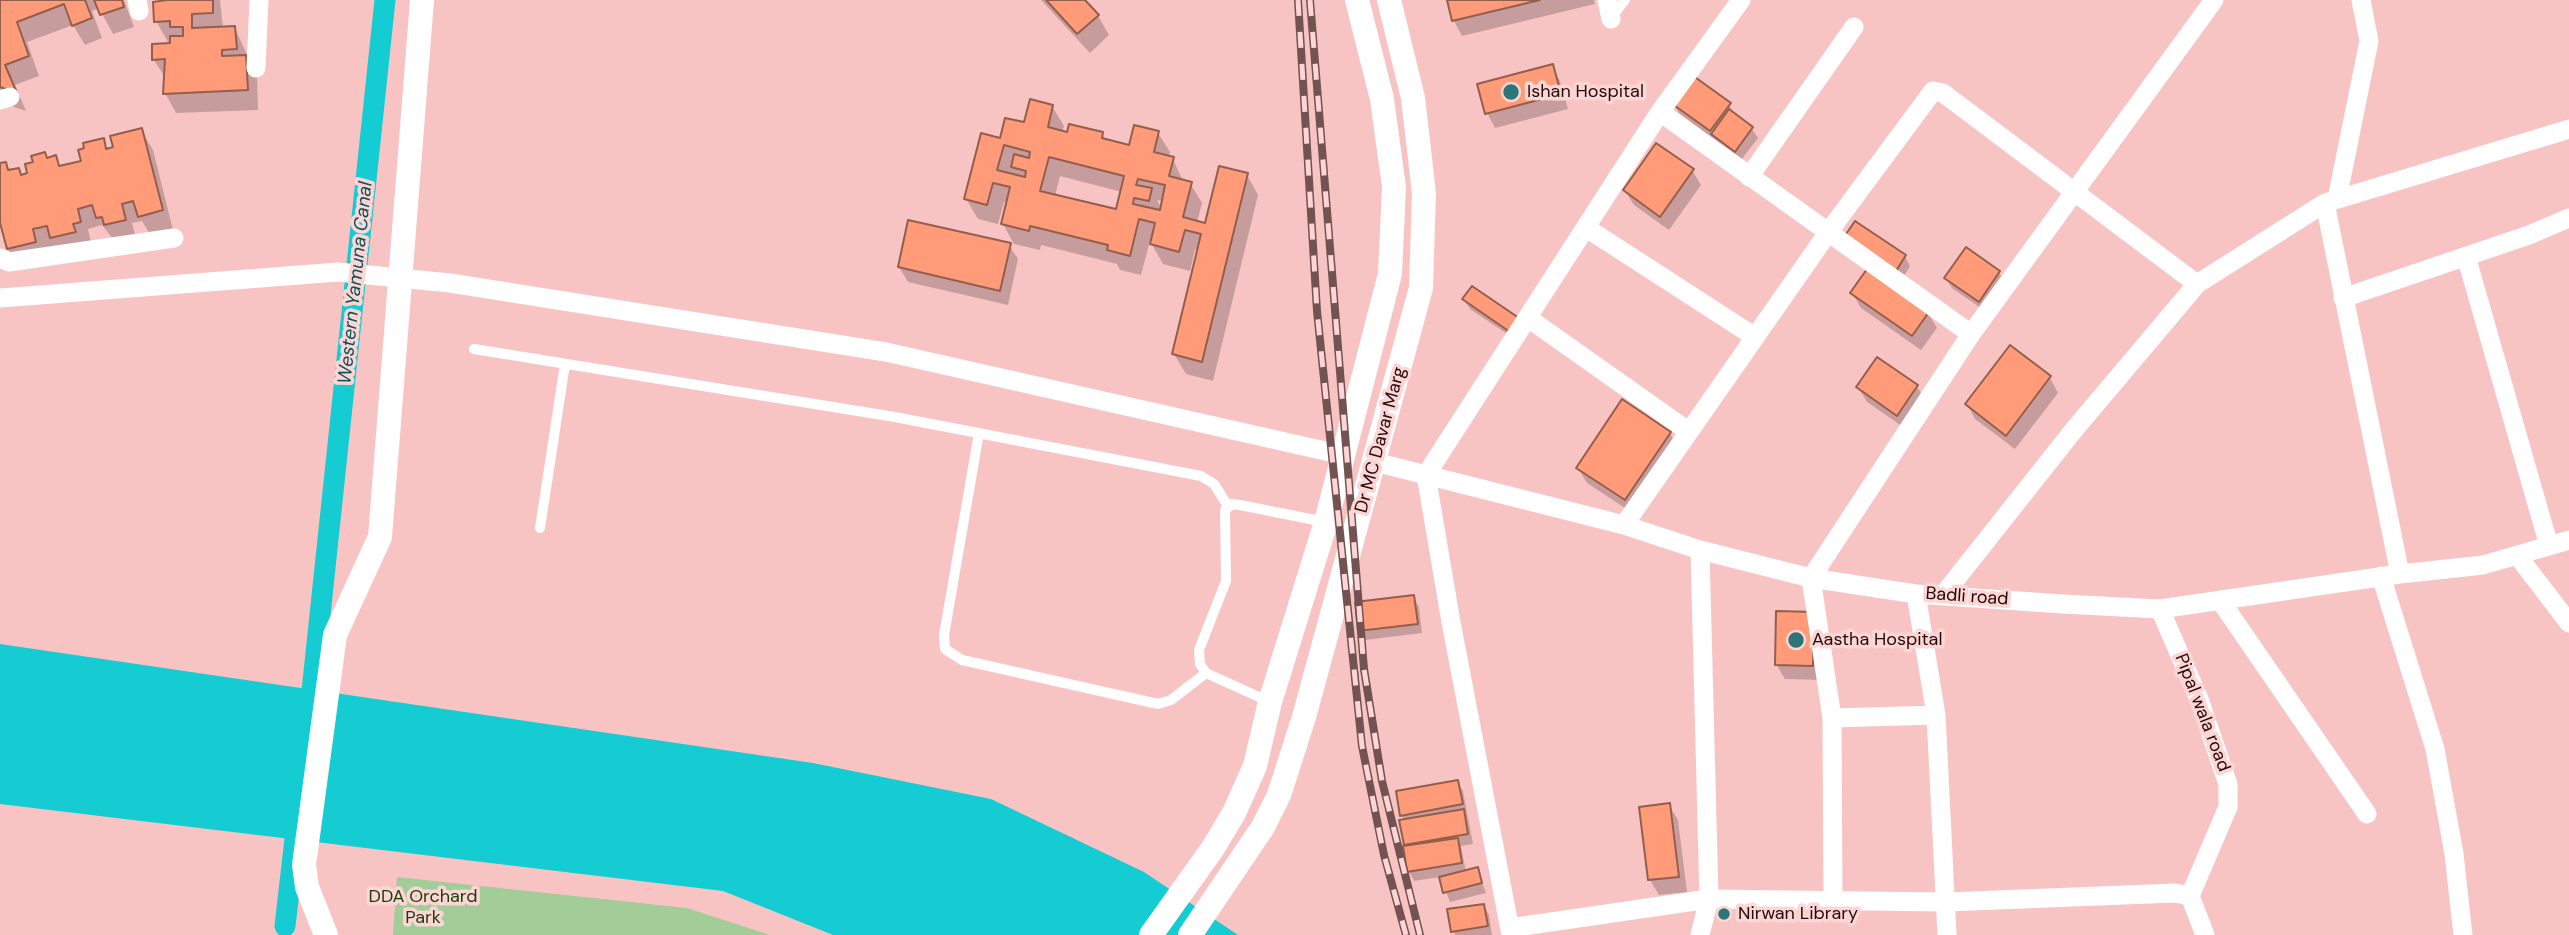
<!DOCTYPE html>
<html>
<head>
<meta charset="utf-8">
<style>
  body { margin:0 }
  canvas { display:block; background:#f8c4c3 }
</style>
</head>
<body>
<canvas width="2569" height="935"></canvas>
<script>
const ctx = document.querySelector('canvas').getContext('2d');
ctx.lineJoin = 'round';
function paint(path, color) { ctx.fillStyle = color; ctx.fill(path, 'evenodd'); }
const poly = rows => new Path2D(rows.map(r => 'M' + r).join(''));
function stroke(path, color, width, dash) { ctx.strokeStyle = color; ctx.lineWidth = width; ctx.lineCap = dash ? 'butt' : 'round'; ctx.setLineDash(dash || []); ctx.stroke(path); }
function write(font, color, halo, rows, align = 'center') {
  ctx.font = font + ' "DM Sans",sans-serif'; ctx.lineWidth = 7; ctx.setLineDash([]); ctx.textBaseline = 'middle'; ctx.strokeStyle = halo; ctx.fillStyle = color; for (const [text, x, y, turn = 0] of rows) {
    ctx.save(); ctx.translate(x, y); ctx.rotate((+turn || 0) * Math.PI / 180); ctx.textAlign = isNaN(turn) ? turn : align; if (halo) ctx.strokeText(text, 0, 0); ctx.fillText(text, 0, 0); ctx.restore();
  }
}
const green = poly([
  [397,877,687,908,770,935,393,935]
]);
const water = poly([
  [0,644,813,763,991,799,1144,872,1238,935,833,935,723,891,0,804]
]);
const shadow = poly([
  [0,0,124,0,134,27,113,34,99,8,92,11,102,38,85,45,73,25,27,42,39,76,15,85,26,111,0,102],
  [169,0,220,0,223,28,235,28,257,77,258,110,176,113,165,93,166,79,154,60,169,44,156,21],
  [1041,0,1083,0,1098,16,1109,35,1090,53],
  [1449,0,1594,0,1595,4,1462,36,1454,21],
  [1552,66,1560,81,1568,109,1495,128,1487,113],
  [1673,103,1729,104,1734,115,1752,129,1758,138,1741,160,1679,113],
  [1052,106,1064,126,1062,133,1102,134,1106,141,1130,147,1158,133,1170,152,1169,158,1173,159,1183,181,1190,183,1202,203,1197,223,1207,225,1247,175,1258,195,1213,381,1186,374,1174,354,1199,250,1195,249,1190,271,1163,264,1150,241,1141,275,1120,270,1117,264,1041,245,1040,250,1014,244,1003,224,1008,203,1004,202,998,224,978,219,966,199,1002,140],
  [1060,176,1122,192,1117,211,1055,196],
  [1157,200,1163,201,1162,209],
  [141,130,153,150,173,230,151,236,142,221,132,223,136,239,117,244,102,225,88,229,91,242,20,268,8,249,0,208,0,165,5,164,9,172,18,170,22,177,55,157,61,168,83,162,103,140,109,150],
  [1692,170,1701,185,1669,230,1634,205,1625,191],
  [1009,245,1018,259,1008,305,908,282,899,267],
  [1852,246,1905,256,1910,266,1902,279],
  [1966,250,1999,273,2005,282,1985,311,1952,288,1946,278],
  [1472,288,1516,340,1470,309,1464,299],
  [1852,293,1928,313,1937,328,1921,350,1861,308],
  [2050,378,2058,393,2015,449,1975,419,1967,404],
  [1917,386,1925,401,1906,429,1867,402,1858,387],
  [1670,433,1678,448,1634,514,1587,483,1578,468],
  [1413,597,1419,607,1422,633,1365,640,1360,630],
  [1822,629,1821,680,1785,679,1776,664],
  [1457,782,1463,791,1473,844,1461,846,1466,872,1477,869,1486,893,1450,902,1440,877,1414,881,1409,871,1401,821,1405,820,1402,816],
  [1669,805,1678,820,1687,892,1659,895,1650,880],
  [1483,905,1489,915,1492,935,1455,935,1449,911]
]);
const stream = poly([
  [284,935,285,926]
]);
const canal = poly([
  [309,719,385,0],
  [285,926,298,813]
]);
const building = poly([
  [0,0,85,0,92,18,72,26,64,4,17,22,29,56,5,65,17,93,0,87,0,0],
  [94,0,122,0,124,7,100,15,94,0],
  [167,0,213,0,213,13,192,14,192,28,235,26,237,49,222,50,222,56,246,55,248,90,163,94,165,59,152,60,152,44,170,43,170,36,183,36,183,27,170,27,170,21,154,22,153,2,167,0],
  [1046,0,1085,0,1099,15,1077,34,1046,0],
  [1447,0,1540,0,1452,21,1447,0],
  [1553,64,1561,94,1485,114,1477,84,1553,64],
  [1692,75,1731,103,1710,131,1671,103,1692,75],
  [1030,99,1053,105,1048,127,1067,132,1069,124,1103,132,1102,138,1129,145,1134,125,1159,131,1154,152,1174,157,1169,176,1192,182,1183,217,1205,223,1219,166,1248,173,1202,362,1172,354,1201,234,1185,230,1179,252,1150,244,1155,223,1139,219,1130,256,1107,250,1108,245,1030,226,1029,231,1001,224,1010,187,993,183,987,205,964,199,981,133,1000,138,1005,118,1024,122,1030,99],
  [1004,145,1030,152,1029,158,1014,154,1011,167,1026,171,1025,177,997,170,1004,145],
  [1049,157,1124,176,1116,209,1040,191,1049,157],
  [1138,179,1165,185,1160,210,1133,204,1134,198,1149,201,1152,188,1136,185,1138,179],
  [1729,109,1753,127,1735,152,1711,134,1729,109],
  [142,128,163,210,138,217,133,201,122,204,126,220,104,225,102,217,96,218,92,205,78,209,81,222,73,224,76,232,50,238,47,226,33,229,36,242,7,249,0,223,0,163,6,162,8,170,19,168,21,175,27,173,25,164,33,162,31,156,45,152,47,158,56,155,59,166,81,161,78,150,84,148,83,143,104,138,106,149,113,147,110,136,142,128],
  [1656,143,1694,169,1660,217,1623,190,1656,143],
  [908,220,1011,243,1000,291,898,267,908,220],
  [1855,221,1906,255,1896,271,1844,237,1855,221],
  [1966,247,2000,271,1979,302,1944,278,1966,247],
  [1867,269,1929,312,1912,336,1850,293,1867,269],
  [1472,286,1519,318,1510,332,1462,299,1472,286],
  [2010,345,2051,376,2006,436,1965,404,2010,345],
  [1877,357,1918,385,1897,416,1856,387,1877,357],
  [1622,399,1671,432,1625,500,1576,468,1622,399],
  [1414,595,1418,624,1358,631,1355,602,1414,595],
  [1776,611,1814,612,1813,666,1775,665,1776,611],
  [1458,780,1463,804,1400,816,1396,791,1458,780],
  [1670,803,1679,877,1648,880,1639,807,1670,803],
  [1464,809,1468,834,1404,845,1399,820,1464,809],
  [1458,838,1462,863,1407,872,1403,846,1458,838],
  [1478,867,1482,883,1443,893,1439,877,1478,867],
  [1484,904,1488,926,1451,932,1447,909,1484,904]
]);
const service = poly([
  [1612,16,1625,0],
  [474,349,895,417,1201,476,1214,484,1228,506],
  [979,433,944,635,945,649,962,660,1158,704,1171,700,1206,673],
  [540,528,565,364],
  [1270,702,1206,673,1200,664,1199,650,1226,581,1225,510,1232,504,1240,505,1325,522]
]);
const minor = poly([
  [137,0,139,11],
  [1607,0,1611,19],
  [256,68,259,0],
  [0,100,10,97],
  [1660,112,1971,334],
  [1749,177,1854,27],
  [2337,199,2369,41,2361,0],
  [2325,203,2400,574],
  [1588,229,1755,337],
  [2466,256,2549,546],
  [0,258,9,262,174,238],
  [0,298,338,272,450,283,886,352,1343,455],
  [2343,298,2529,235,2569,218],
  [1528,318,1688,431],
  [1375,462,1624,525,1700,550,1811,578,1916,594,2063,604,2160,609,2400,574,2483,565,2569,540],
  [1624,525,1827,234,1933,91,1943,93,2197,284],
  [2517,555,2569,623],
  [2381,576,2435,749,2454,854,2463,935],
  [1916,594,1936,715,1947,935],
  [1944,594,2073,431,2197,284,2325,203,2569,129],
  [2220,600,2367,814],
  [2160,609,2199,699,2228,784,2228,807,2190,896],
  [1832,718,1936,715],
  [2190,896,2205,935],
  [1833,899,1832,718,1811,578,1971,334,2214,0],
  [1510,928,1709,899,1946,902,2175,893,2190,896],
  [1511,935,1451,622,1426,475,1660,112,1741,0],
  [1700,935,1709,899,1700,550]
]);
const tertiary = poly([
  [326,935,307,887,304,865,335,635,380,537,422,0],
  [1151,935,1213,848,1234,813,1255,766,1270,702,1326,522,1390,274,1394,187,1382,99,1357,0],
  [1190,935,1263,827,1279,795,1304,717,1421,288,1424,193,1413,98,1389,0]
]);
const rail = poly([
  [1298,0,1317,311,1362,746,1384,855,1406,935],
  [1310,0,1364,669,1382,781,1420,935]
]);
const markers = [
  [1511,92,9,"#2c7679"],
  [1796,640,9,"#2c7679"],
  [1724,914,7,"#2c7679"]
];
const poiNames = [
  ["Ishan Hospital",1527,92],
  ["Aastha Hospital",1812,640],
  ["Nirwan Library",1738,914]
];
const streetNames = [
  ["Dr MC Davar Marg",1381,440,-75],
  ["Badli road",1967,597,4],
  ["Pipal wala road",2202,713,69]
];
const parkNames = [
  ["DDA Orchard",423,897],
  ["Park",423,918]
];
const waterNames = [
  ["Western Yamuna Canal",356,283,-84]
];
paint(green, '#a2cd98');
paint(water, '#15ccd3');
paint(shadow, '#0003');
stroke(stream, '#15ccd3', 6);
stroke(canal, '#15ccd3', 21);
paint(building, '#ff9b79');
stroke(building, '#935e4c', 2);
stroke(service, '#fff', 10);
stroke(minor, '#fff', 19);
stroke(tertiary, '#fff', 24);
stroke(rail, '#735252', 8);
stroke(rail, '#fdd5d4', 5, [16]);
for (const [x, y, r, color] of markers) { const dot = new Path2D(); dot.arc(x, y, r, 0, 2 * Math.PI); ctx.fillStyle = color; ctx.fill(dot); stroke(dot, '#fdd5d4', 2.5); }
write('18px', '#210b0c', '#fdd5d4', poiNames, 'left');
write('18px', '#210b0c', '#fdd5d4', streetNames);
write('18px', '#143e06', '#fdd5d4', parkNames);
write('italic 19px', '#0b5154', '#fdd5d4', waterNames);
</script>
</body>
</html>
